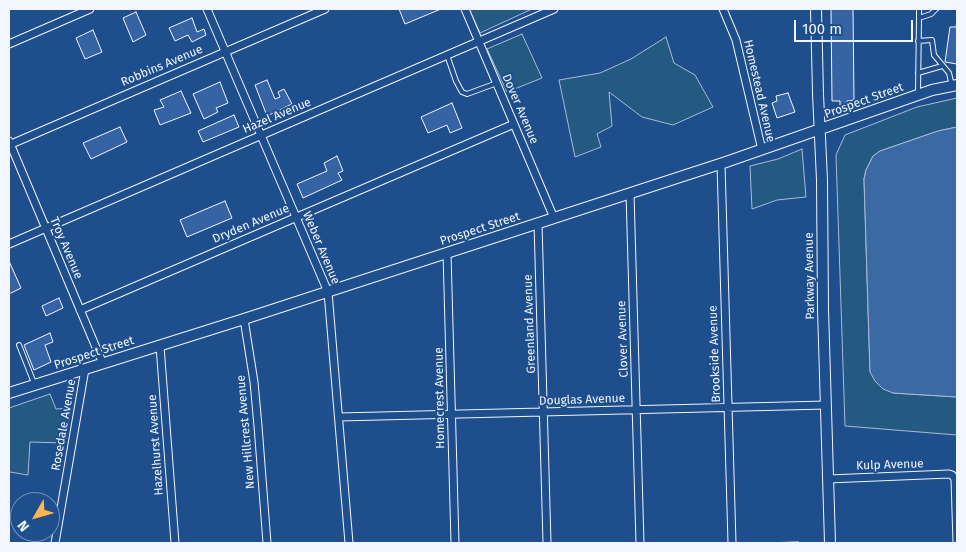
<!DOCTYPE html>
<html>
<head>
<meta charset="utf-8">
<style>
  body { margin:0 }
  #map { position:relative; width:966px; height:552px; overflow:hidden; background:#1f4e8c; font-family:"Fira Sans",sans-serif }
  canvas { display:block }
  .frame { position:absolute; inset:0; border:10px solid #f2f6ff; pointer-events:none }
  .north { position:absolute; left:10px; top:492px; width:50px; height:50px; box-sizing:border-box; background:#1f4e8c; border:1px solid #7391ba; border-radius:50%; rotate:232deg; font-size:14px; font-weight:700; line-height:20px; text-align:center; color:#f2f6ff }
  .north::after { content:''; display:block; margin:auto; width:18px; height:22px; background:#ffb74d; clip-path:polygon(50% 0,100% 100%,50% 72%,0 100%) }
  .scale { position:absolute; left:794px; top:20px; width:119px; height:22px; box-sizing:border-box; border:2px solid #f2f6ff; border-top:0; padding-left:6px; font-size:15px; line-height:18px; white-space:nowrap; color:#f2f6ff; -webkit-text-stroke:4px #1f4e8c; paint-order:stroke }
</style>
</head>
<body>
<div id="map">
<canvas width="966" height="552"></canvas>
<div class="frame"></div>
<div class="north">N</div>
<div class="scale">100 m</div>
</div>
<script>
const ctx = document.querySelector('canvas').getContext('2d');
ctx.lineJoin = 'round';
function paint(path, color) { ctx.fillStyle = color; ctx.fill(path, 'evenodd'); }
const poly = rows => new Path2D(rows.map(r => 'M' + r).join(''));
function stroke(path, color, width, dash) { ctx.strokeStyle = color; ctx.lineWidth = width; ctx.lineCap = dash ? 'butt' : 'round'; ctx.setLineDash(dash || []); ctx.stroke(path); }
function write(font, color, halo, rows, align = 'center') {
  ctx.font = font + ' "Fira Sans",sans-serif'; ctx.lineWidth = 4; ctx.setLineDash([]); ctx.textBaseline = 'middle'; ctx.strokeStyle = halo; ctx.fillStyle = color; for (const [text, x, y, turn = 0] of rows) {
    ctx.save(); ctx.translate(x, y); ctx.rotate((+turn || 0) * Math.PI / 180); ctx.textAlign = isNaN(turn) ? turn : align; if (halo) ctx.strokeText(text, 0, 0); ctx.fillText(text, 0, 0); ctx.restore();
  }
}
const green = poly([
  [469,9,532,9,480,33,469,9],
  [522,34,542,78,507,92,487,49,522,34],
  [666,37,674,63,695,75,713,107,673,125,642,117,609,92,612,126,597,134,601,147,575,157,559,80,600,73,631,59,666,37],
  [957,98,957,127,938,131,880,151,873,156,866,170,864,179,870,372,893,393,957,397,957,435,845,426,836,155,845,135,917,107,957,98],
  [802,149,806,197,777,200,752,209,750,166,778,159,802,149],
  [50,394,56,409,70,408,65,443,30,442,28,475,10,472,9,475,9,408,50,394]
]);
const water = poly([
  [957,127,957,397,893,393,883,389,875,381,870,372,864,179,866,170,873,156,880,151,938,131,957,127]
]);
const building = poly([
  [399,9,441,9,405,24,399,9],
  [831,9,853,9,854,100,847,101,847,110,840,110,840,101,832,101,831,9],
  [136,12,146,35,133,42,123,18,136,12],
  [192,18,197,32,204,29,206,35,192,42,188,35,175,41,169,28,192,18],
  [957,21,957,64,945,62,950,27,956,27,957,21],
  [93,30,102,52,85,59,76,38,93,30],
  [267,80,275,99,280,97,278,92,284,89,292,104,267,116,255,85,267,80],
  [220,82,228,103,216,108,218,112,204,119,193,94,220,82],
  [181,91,191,113,160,125,154,110,164,107,160,100,181,91],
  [788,93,795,112,777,118,772,103,777,101,776,96,788,93],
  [452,103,462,128,450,133,447,125,428,133,421,117,452,103],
  [234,115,239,127,203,142,198,131,234,115],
  [120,127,127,142,91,159,83,143,120,127],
  [337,156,343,171,338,173,342,180,303,198,297,184,327,171,324,163,337,156],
  [225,201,232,218,187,237,180,220,225,201],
  [9,261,21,288,9,294,9,261],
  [59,298,63,308,46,316,42,306,59,298],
  [50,333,53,342,45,345,51,362,34,370,24,345,50,333],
  [798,542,798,543,761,543,798,542]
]);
const lane = poly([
  [919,9,919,18,931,14,936,9],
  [918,41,932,40,934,55,949,73,952,86],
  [447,55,456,81,462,92,467,94,497,83],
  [918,73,942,66],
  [918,93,919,18],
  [19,345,34,383]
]);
const street = poly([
  [207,9,328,292,349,543],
  [465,9,554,218],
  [723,9,736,40,762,150],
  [9,44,90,9],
  [9,141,103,364],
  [9,145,325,9],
  [721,164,732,543],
  [630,193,640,543],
  [538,223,547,543],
  [9,244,554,9],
  [447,253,455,543],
  [80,310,514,124],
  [244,319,254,382,258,426,267,543],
  [160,346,175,543],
  [339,417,826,405],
  [828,479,949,474,952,475,955,479,957,543],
  [55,543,85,369]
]);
const secondary = poly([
  [816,9,818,94,822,180,823,309,830,543],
  [9,393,244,319,726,162,932,90,957,85]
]);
const streetNames = [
  ["Robbins Avenue",162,66,-23],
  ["Homestead Avenue",759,91,77],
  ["Prospect Street",864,101,-20],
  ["Dover Avenue",520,109,67],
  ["Hazel Avenue",277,116,-23],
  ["Dryden Avenue",251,224,-23],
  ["Prospect Street",480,229,-18],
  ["Troy Avenue",66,248,67],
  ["Weber Avenue",321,248,67],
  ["Parkway Avenue",810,276,-91],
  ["Greenland Avenue",530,324,-92],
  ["Clover Avenue",623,339,-92],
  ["Prospect Street",94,353,-18],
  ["Brookside Avenue",715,354,-92],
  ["Homecrest Avenue",440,398,-91],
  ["Douglas Avenue",582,400,-2],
  ["Rosedale Avenue",64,425,-80],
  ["New Hillcrest Avenue",246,432,-95],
  ["Hazelhurst Avenue",156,445,-94],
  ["Kulp Avenue",890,465,-2]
];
paint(green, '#245a82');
stroke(green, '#a8bbd7', 1);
paint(water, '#3b69a3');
stroke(water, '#a8bbd7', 1);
paint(building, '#3563a3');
stroke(building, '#f2f6ff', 1);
stroke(lane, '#f2f6ff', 6);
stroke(street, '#f2f6ff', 9);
stroke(secondary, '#f2f6ff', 12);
stroke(lane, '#1f4e8c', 4);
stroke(street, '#1f4e8c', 7);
stroke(secondary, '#1f4e8c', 10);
write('12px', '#f2f6ff', '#1f4e8c', streetNames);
</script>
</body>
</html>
